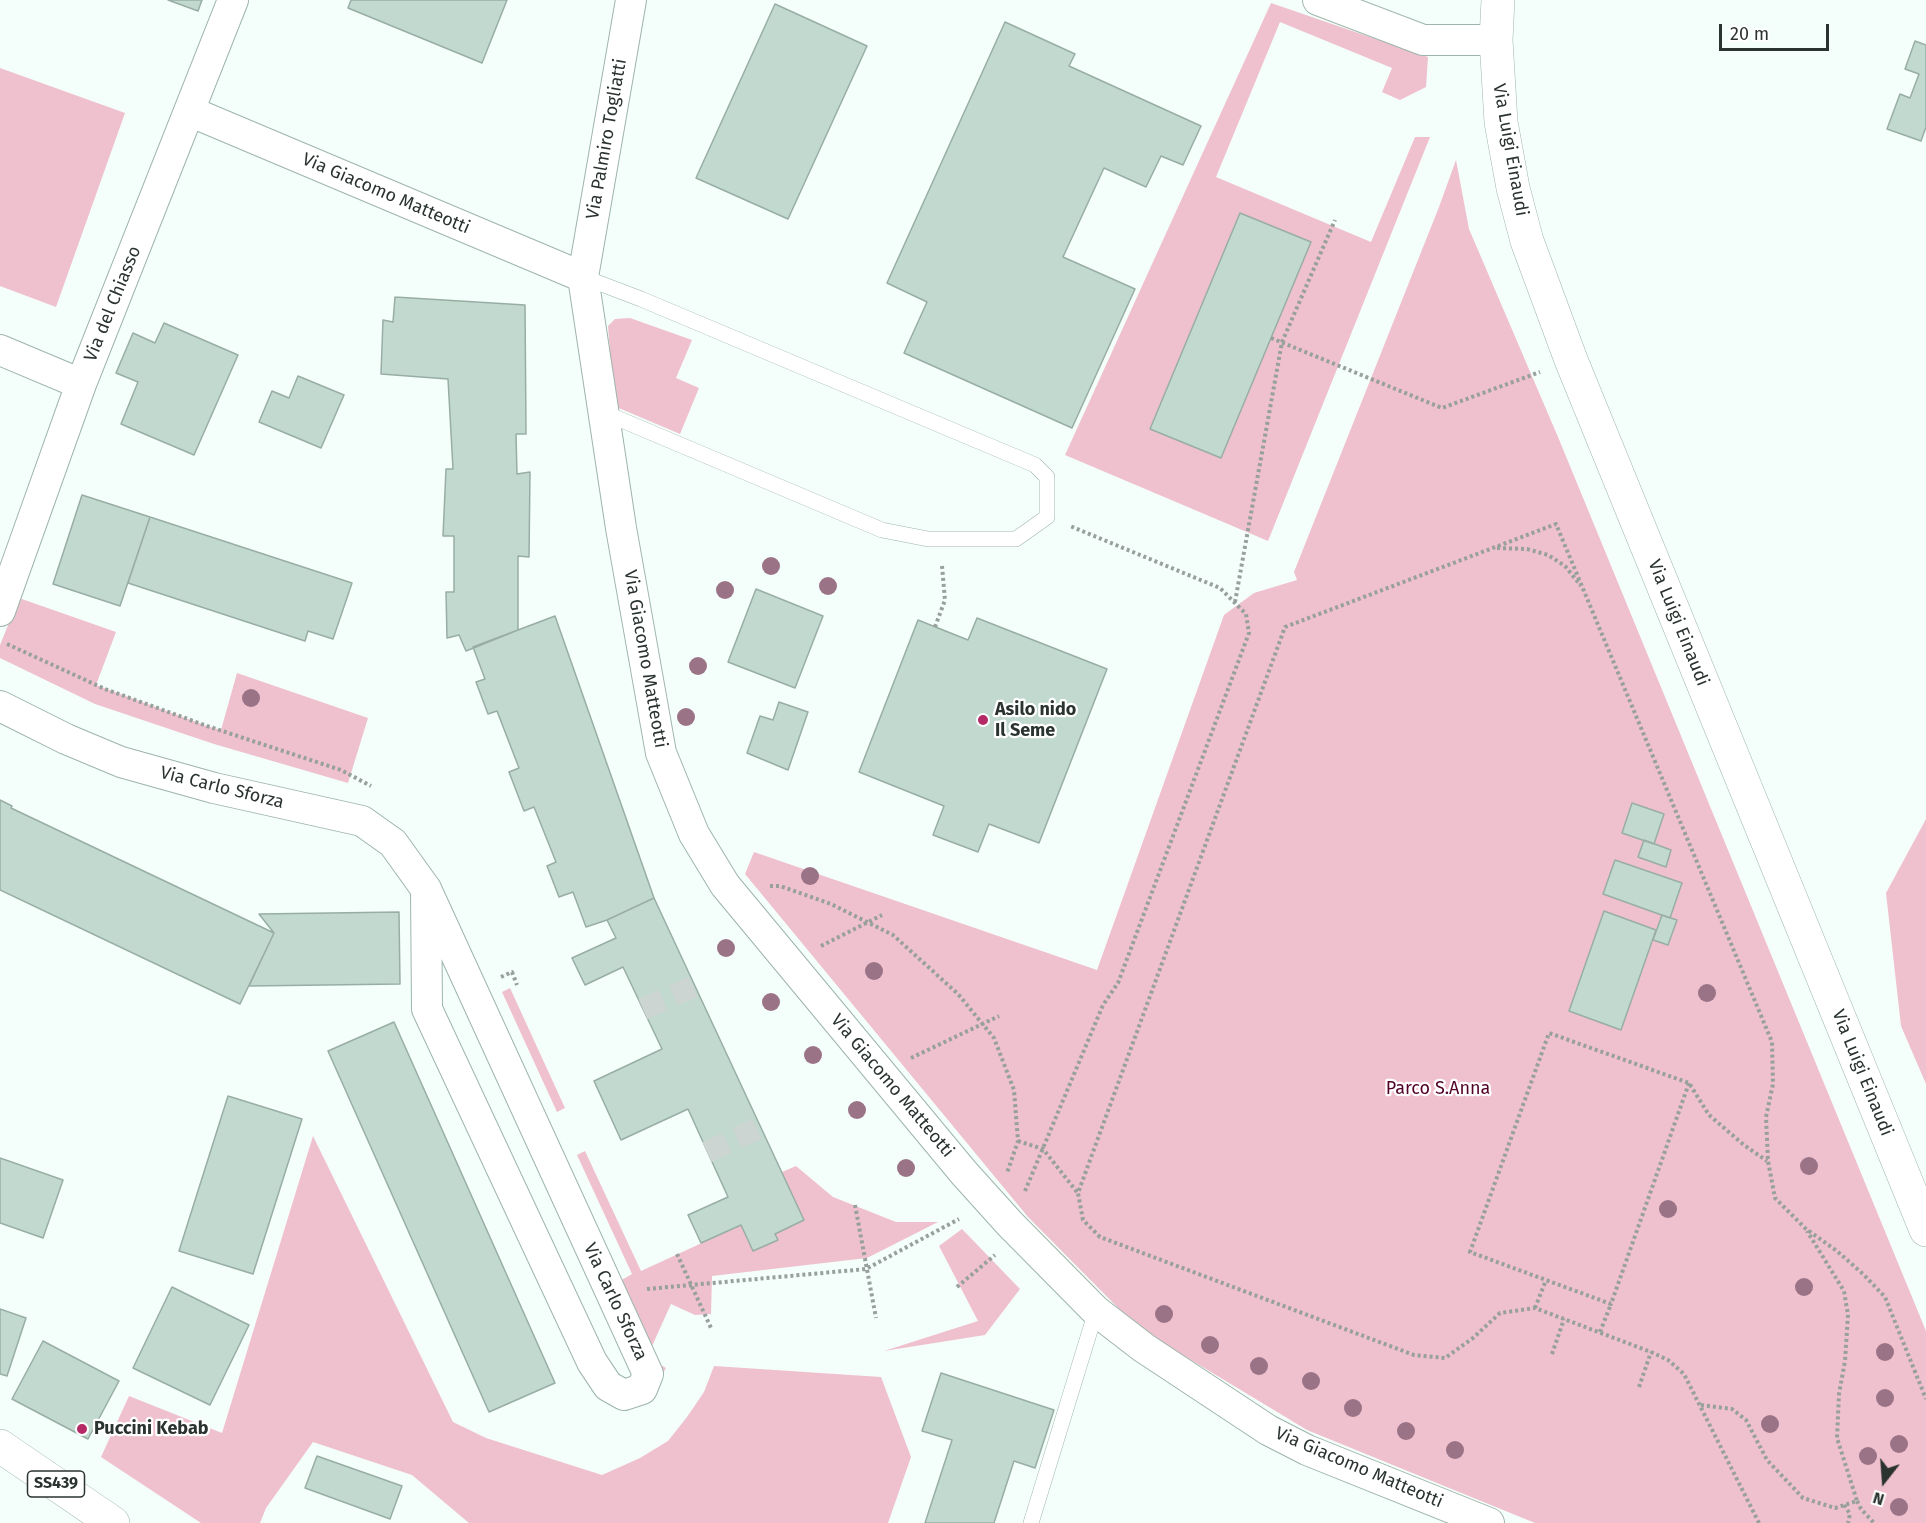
<!DOCTYPE html>
<html>
<head>
<meta charset="utf-8">
<style>
  body { margin:0 }
  #map { position:relative; width:1926px; height:1523px; overflow:hidden; background:#f4fefa; font-family:"Fira Sans",sans-serif }
  canvas { display:block }
  .north { position:absolute; left:1854px; top:1451px; width:60px; height:60px; -webkit-text-stroke:4px #fff; paint-order:stroke; rotate:197deg; font-size:16px; font-weight:700; line-height:24px; text-align:center; color:#2a332f }
  .north::after { content:''; display:block; margin:auto; width:21px; height:27px; background:#2a332f; clip-path:polygon(50% 0,100% 100%,50% 72%,0 100%) }
  .scale { position:absolute; left:1719px; top:24px; width:110px; height:27px; box-sizing:border-box; border:3px solid #2a332f; border-top:0; padding-left:8px; font-size:18px; line-height:21px; white-space:nowrap; color:#2a332f; -webkit-text-stroke:4px #fff; paint-order:stroke }
</style>
</head>
<body>
<div id="map">
<canvas width="1926" height="1523"></canvas>
<div class="north">N</div>
<div class="scale">20 m</div>
</div>
<script>
const ctx = document.querySelector('canvas').getContext('2d');
ctx.lineJoin = 'round';
function paint(path, color) { ctx.fillStyle = color; ctx.fill(path, 'evenodd'); }
const poly = rows => new Path2D(rows.map(r => 'M' + r).join(''));
function stroke(path, color, width, dash) { ctx.strokeStyle = color; ctx.lineWidth = width; ctx.lineCap = dash ? 'butt' : 'round'; ctx.setLineDash(dash || []); ctx.stroke(path); }
function write(font, color, halo, rows, align = 'center') {
  ctx.font = font + ' "Fira Sans",sans-serif'; ctx.lineWidth = 4.5; ctx.setLineDash([]); ctx.textBaseline = 'middle'; ctx.strokeStyle = halo; ctx.fillStyle = color; for (const [text, x, y, turn = 0] of rows) {
    ctx.save(); ctx.translate(x, y); ctx.rotate((+turn || 0) * Math.PI / 180); ctx.textAlign = isNaN(turn) ? turn : align; if (halo) ctx.strokeText(text, 0, 0); ctx.fillText(text, 0, 0); ctx.restore();
  }
}
const green = poly([
  [1271,3,1428,57,1426,87,1400,100,1382,92,1392,68,1280,22,1216,177,1371,242,1415,137,1430,137,1268,541,1065,455],
  [0,68,125,113,56,307,0,286],
  [1456,160,1469,229,1558,437,1926,1331,1926,1523,1535,1523,1307,1430,1138,1328,1028,1217,745,874,754,852,1097,970,1224,615,1254,593,1297,580,1294,572,1439,207],
  [630,318,692,340,676,378,699,388,680,434,614,406,608,326,615,319],
  [19,598,116,632,96,685,207,726,221,730,237,673,368,718,348,783,214,744,95,704,0,658,0,645],
  [1926,819,1926,1084,1901,1026,1886,893],
  [510,988,565,1108,557,1112,502,992],
  [313,1136,453,1422,486,1438,602,1475,640,1458,668,1441,687,1417,704,1392,714,1366,881,1377,911,1457,888,1523,469,1523,412,1475,313,1442,266,1508,260,1523,201,1523,101,1457,129,1396,222,1433],
  [585,1151,641,1271,741,1225,753,1251,778,1240,775,1234,804,1220,782,1172,796,1166,833,1197,896,1222,938,1222,867,1258,712,1276,711,1314,695,1315,671,1304,647,1357,666,1368,662,1375,653,1382,649,1381,651,1369,613,1285,632,1274,577,1155],
  [962,1229,1020,1289,985,1335,884,1351,978,1321,939,1246]
]);
const building = poly([
  [168,0,202,0,198,11,168,0],
  [351,0,507,0,482,63,348,8,351,0],
  [775,4,867,46,788,219,696,178,775,4],
  [1005,22,1075,54,1069,66,1201,126,1183,165,1161,156,1146,187,1104,168,1063,257,1135,289,1072,428,904,353,927,302,887,283,1005,22],
  [1915,41,1926,45,1926,127,1921,141,1887,129,1900,94,1910,98,1919,74,1905,69,1915,41],
  [1240,213,1311,242,1221,458,1150,429,1240,213],
  [395,297,525,305,526,434,516,434,517,474,530,472,529,557,518,556,518,630,466,651,459,635,447,638,446,592,454,592,454,536,443,536,446,469,453,469,448,379,381,374,383,320,393,322,395,297],
  [164,323,238,355,194,455,121,424,138,382,116,373,133,333,155,343,164,323],
  [298,376,344,395,321,448,259,422,272,391,289,398,298,376],
  [82,495,150,517,120,606,53,584,82,495],
  [150,517,352,583,333,639,308,631,305,641,128,583,150,517],
  [756,589,823,616,795,688,728,662,756,589],
  [555,616,654,898,607,920,586,927,573,892,559,897,547,866,556,862,534,807,524,811,509,772,519,768,497,711,488,714,476,682,485,679,473,647,555,616],
  [977,618,1107,669,1039,843,989,824,978,852,933,835,944,806,859,772,918,620,968,640,977,618],
  [779,702,808,712,788,770,747,753,760,716,773,720,779,702],
  [0,800,12,806,11,808,274,933,240,1004,0,890,0,800],
  [1632,803,1664,814,1654,844,1622,833,1632,803],
  [1644,840,1671,850,1666,867,1638,857,1644,840],
  [1615,860,1682,883,1670,918,1603,894,1615,860],
  [654,898,804,1220,775,1234,778,1240,753,1251,741,1225,701,1243,688,1215,728,1197,688,1109,621,1140,594,1081,662,1049,623,967,585,985,572,958,616,938,607,920,654,898],
  [1604,911,1656,930,1621,1030,1569,1011,1604,911],
  [399,912,400,984,249,986,274,933,259,914,399,912],
  [1662,915,1677,920,1668,945,1653,940,1662,915],
  [394,1022,555,1383,489,1412,328,1051,394,1022],
  [228,1096,302,1119,253,1274,179,1251,228,1096],
  [0,1158,63,1180,43,1238,0,1223,0,1158],
  [172,1287,249,1325,210,1405,133,1368,172,1287],
  [0,1309,26,1318,7,1376,0,1374,0,1309],
  [43,1341,119,1381,88,1439,12,1399,43,1341],
  [941,1373,1054,1410,1035,1468,1014,1461,994,1523,925,1523,952,1440,922,1431,941,1373],
  [317,1456,402,1486,390,1519,305,1488,317,1456]
]);
const pedestrianTunnel = poly([
  [643,1009,695,986],
  [707,1152,761,1127]
]);
const path = poly([
  [1271,338,1442,408,1540,372],
  [1497,548,1527,549,1548,555,1565,566,1581,586],
  [1235,602,1282,342,1335,220],
  [935,627,945,600,942,566],
  [7,644,105,689,207,726,341,770,371,786],
  [770,886,780,886,831,904,893,935,958,994,994,1038,1014,1090,1018,1141,1007,1173],
  [821,946,882,915],
  [501,977,512,972,517,985],
  [911,1058,999,1016],
  [1689,1083,1611,1304,1470,1252,1549,1033,1689,1083,1709,1115,1744,1145,1767,1161],
  [1018,1141,1043,1149,1077,1192],
  [1025,1191,1103,1005,1118,983,1249,633,1246,614,1220,588,1070,526],
  [855,1205,876,1318],
  [677,1254,711,1328],
  [957,1287,995,1255],
  [647,1289,866,1269,959,1219],
  [1535,1308,1546,1280],
  [1600,1332,1611,1304],
  [1552,1354,1564,1319],
  [1639,1387,1651,1352],
  [1701,1405,1732,1409,1746,1420,1767,1460,1803,1498,1835,1508,1857,1501,1837,1438,1839,1394,1845,1361,1848,1315,1844,1291,1807,1231],
  [1857,1501,1861,1509,1874,1523],
  [1844,1505,1850,1514,1848,1523],
  [1759,1523,1684,1374,1668,1360,1651,1352,1535,1308,1500,1313,1473,1338,1445,1358,1414,1355,1100,1237,1083,1220,1078,1193,1285,627,1556,524,1772,1042,1773,1084,1766,1117,1768,1161,1775,1198,1805,1228,1837,1251,1864,1275,1885,1297,1926,1399]
]);
const service = poly([
  [583,277,641,299,1035,465,1047,477,1047,517,1016,539,928,539,882,530,605,413],
  [1031,1523,1096,1311]
]);
const minor = poly([
  [1318,0,1423,40,1496,40],
  [189,111,583,277,621,528,661,753,694,834,725,885,964,1173,1010,1224,1096,1311,1144,1348,1268,1430,1307,1450,1489,1523],
  [583,277,631,0],
  [0,350,81,384],
  [0,611,81,384,233,0],
  [0,706,66,739,121,762,214,788,362,821,393,843,426,889,611,1293,648,1374,642,1389,624,1395,608,1386,592,1362,427,1009,426,889]
]);
const primary = poly([
  [1498,0,1496,40,1501,122,1513,188,1527,241,1571,360,1926,1230],
  [0,1446,113,1523]
]);
const trees = [
  [771,566],
  [828,586],
  [725,590],
  [698,666],
  [251,698],
  [686,717],
  [810,876],
  [726,948],
  [874,971],
  [1707,993],
  [771,1002],
  [813,1055],
  [857,1110],
  [1809,1166],
  [906,1168],
  [1668,1209],
  [1804,1287],
  [1164,1314],
  [1210,1345],
  [1885,1352],
  [1259,1366],
  [1311,1381],
  [1885,1398],
  [1353,1408],
  [1770,1424],
  [1406,1431],
  [1899,1444],
  [1455,1450],
  [1868,1456],
  [1899,1507]
];
const markers = [
  [983,720,6,"#b42966"],
  [82,1429,6,"#b42966"]
];
const shields = [
  [56,1484,57]
];
const shieldNames = [
  ["SS439",56,1484]
];
const streetNames = [
  ["Via Palmiro Togliatti",607,139,-80],
  ["Via Luigi Einaudi",1510,150,80],
  ["Via Giacomo Matteotti",386,194,23],
  ["Via del Chiasso",113,304,-68],
  ["Via Luigi Einaudi",1678,623,68],
  ["Via Giacomo Matteotti",645,659,80],
  ["Via Carlo Sforza",222,788,14],
  ["Via Luigi Einaudi",1862,1073,68],
  ["Via Giacomo Matteotti",892,1086,50],
  ["Via Carlo Sforza",615,1302,65],
  ["Via Giacomo Matteotti",1359,1468,23]
];
const poiNames = [
  ["Asilo nido",995,710],
  ["Il Seme",995,731],
  ["Puccini Kebab",94,1429]
];
const parkNames = [
  ["Parco S.Anna",1438,1089]
];
paint(green, '#efc0ce');
paint(building, '#c2d9cf');
stroke(building, '#98aea5', 1.5);
stroke(pedestrianTunnel, '#ccd5d1', 22, [22, 11]);
stroke(service, '#9eb5ab', 16);
stroke(minor, '#9eb5ab', 32);
stroke(primary, '#9eb5ab', 34);
stroke(path, '#97a09c', 4, [3, 3]);
stroke(service, '#fff', 15);
stroke(minor, '#fff', 30);
stroke(primary, '#fff', 33);
ctx.fillStyle = '#9b7386';
for (const [x, y] of trees) { ctx.beginPath(); ctx.arc(x, y, 9, 0, 2 * Math.PI); ctx.fill(); }
for (const [x, y, r, color] of markers) { const dot = new Path2D(); dot.arc(x, y, r, 0, 2 * Math.PI); ctx.fillStyle = color; ctx.fill(dot); stroke(dot, '#fff', 2); }
for (const [x, y, w] of shields) { const box = new Path2D(); box.roundRect(x - w / 2, y - 13, w, 26, 4.5); ctx.fillStyle = '#fff'; ctx.fill(box); stroke(box, '#2a332f', 1.5); }
write('bold 16px', '#2a332f', null, shieldNames);
write('18px', '#2a332f', '#fff', streetNames);
write('bold 18px', '#2a332f', '#fff', poiNames, 'left');
write('18px', '#520228', '#fff', parkNames);
</script>
</body>
</html>
